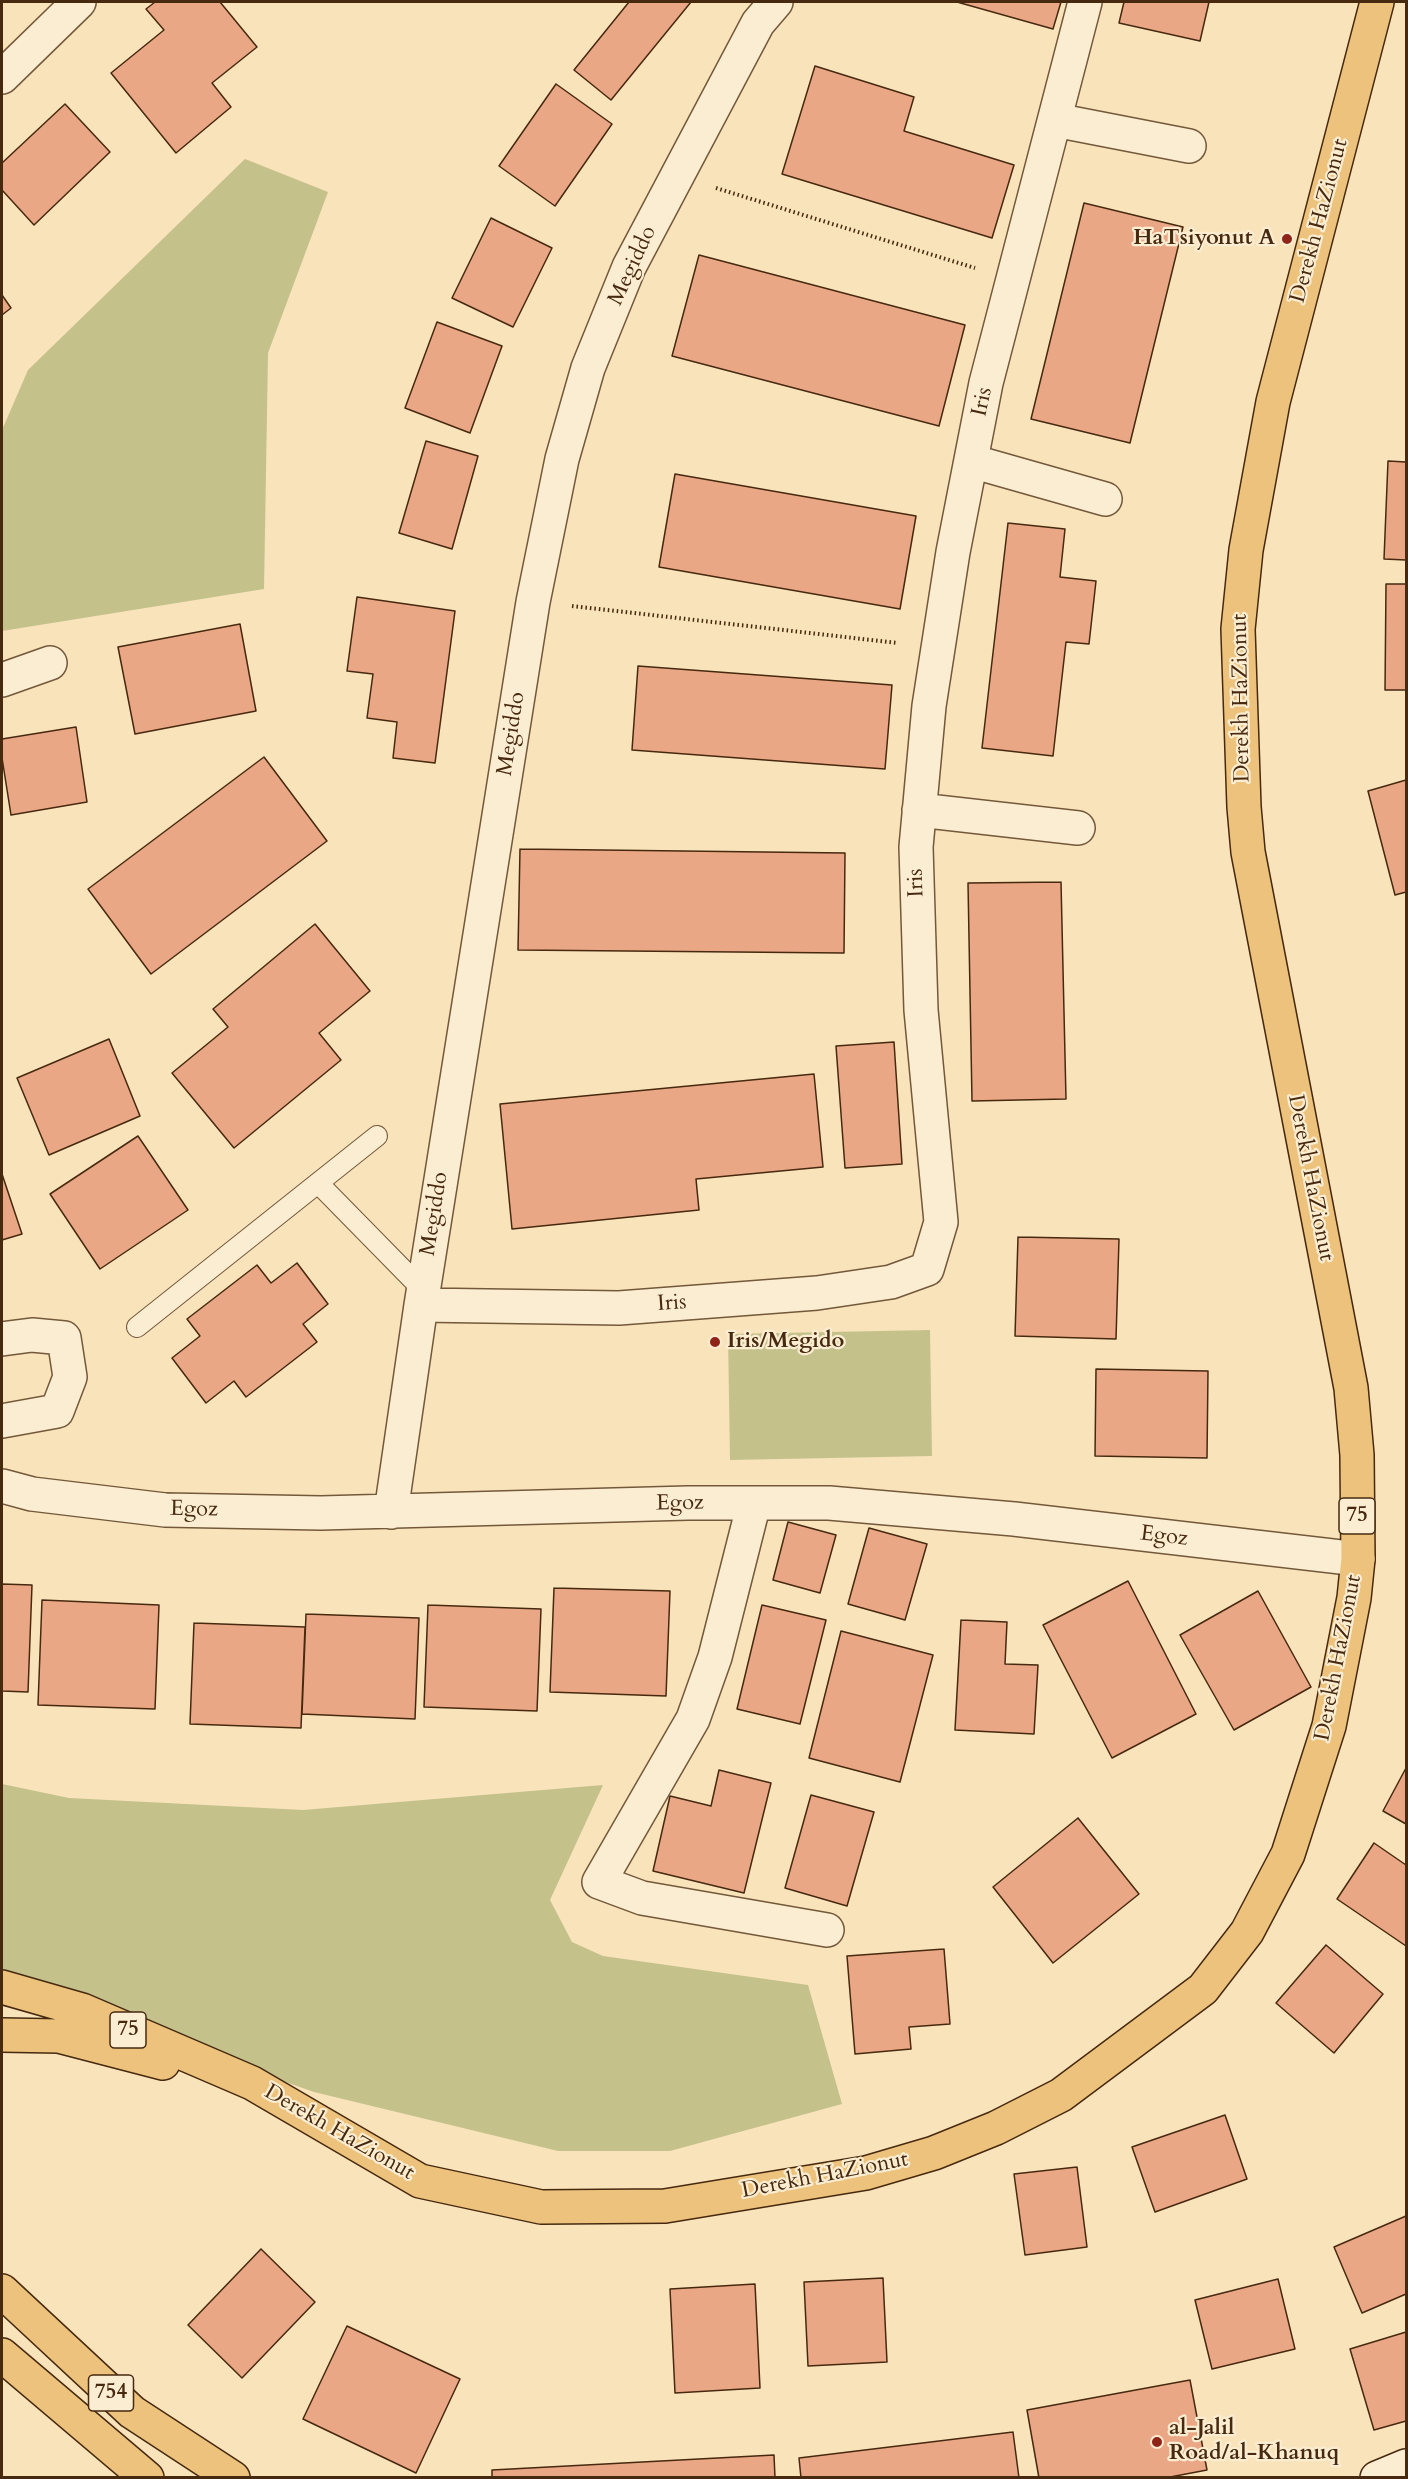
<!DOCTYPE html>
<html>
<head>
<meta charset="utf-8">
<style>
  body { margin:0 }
  #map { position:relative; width:1408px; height:2479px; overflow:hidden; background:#f9e3ba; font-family:Cardo,serif }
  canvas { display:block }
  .frame { position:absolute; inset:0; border:3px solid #46290f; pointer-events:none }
</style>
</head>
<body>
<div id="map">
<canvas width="1408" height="2479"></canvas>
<div class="frame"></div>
</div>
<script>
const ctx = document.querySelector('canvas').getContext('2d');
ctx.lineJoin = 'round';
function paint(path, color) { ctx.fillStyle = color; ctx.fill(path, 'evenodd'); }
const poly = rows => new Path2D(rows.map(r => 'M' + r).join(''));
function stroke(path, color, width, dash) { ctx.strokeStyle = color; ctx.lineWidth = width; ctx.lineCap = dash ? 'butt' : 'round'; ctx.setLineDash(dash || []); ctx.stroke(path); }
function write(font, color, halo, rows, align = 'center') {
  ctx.font = font + ' Cardo,serif'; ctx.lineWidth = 4.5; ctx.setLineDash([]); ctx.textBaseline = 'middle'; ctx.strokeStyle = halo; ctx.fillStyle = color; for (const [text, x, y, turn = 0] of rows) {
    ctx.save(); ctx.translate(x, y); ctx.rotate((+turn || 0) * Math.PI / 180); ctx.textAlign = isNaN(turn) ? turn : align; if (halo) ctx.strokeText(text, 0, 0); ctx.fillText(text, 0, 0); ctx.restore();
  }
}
const green = poly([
  [245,159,328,192,268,353,264,589,2,631,2,430,28,370],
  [930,1330,932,1456,730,1460,728,1334],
  [2,1784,69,1798,303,1810,603,1785,550,1900,572,1942,603,1956,808,1985,842,2104,670,2151,558,2151,314,2092,112,2021,2,1999]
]);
const building = poly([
  [155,2,220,2,257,47,212,83,231,107,176,153,111,73,164,30,146,9,155,2],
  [629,2,691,2,611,100,574,70,629,2],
  [957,2,1061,2,1053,29,957,2],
  [1124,2,1209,2,1200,41,1119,23,1124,2],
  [815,66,914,97,904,131,1014,165,992,238,782,174,815,66],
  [556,84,612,124,555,206,499,166,556,84],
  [65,104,110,152,34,225,2,190,2,163,65,104],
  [1084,203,1183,227,1130,443,1031,419,1084,203],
  [491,218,552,248,513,327,452,298,491,218],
  [699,255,965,325,939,426,672,356,699,255],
  [2,295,11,308,2,315,2,295],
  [437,322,502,346,470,433,405,408,437,322],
  [426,441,478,456,452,549,399,533,426,441],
  [1388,461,1406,462,1406,560,1384,559,1388,461],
  [675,474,916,516,900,609,659,567,675,474],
  [1008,523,1065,529,1060,577,1096,581,1089,644,1066,642,1053,756,982,748,1008,523],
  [1386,584,1406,584,1406,690,1385,690,1386,584],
  [357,597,455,611,435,763,393,758,397,722,367,718,373,674,347,671,357,597],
  [240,624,256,711,135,734,118,647,240,624],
  [638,666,892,685,885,769,632,750,638,666],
  [76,727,87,802,11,815,2,758,2,739,76,727],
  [264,757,327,841,151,974,88,889,264,757],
  [1406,780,1406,892,1395,895,1368,791,1406,780],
  [520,849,845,853,844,953,518,950,520,849],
  [1061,882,1066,1099,972,1101,968,883,1061,882],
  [315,924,370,991,319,1033,341,1060,234,1148,172,1073,228,1027,213,1009,315,924],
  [109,1039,140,1116,49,1155,17,1078,109,1039],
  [894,1042,902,1164,845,1168,836,1046,894,1042],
  [814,1074,823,1167,696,1179,699,1210,512,1229,500,1104,814,1074],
  [138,1136,188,1210,100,1269,50,1194,138,1136],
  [2,1174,22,1234,2,1240,2,1174],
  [1018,1237,1119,1239,1116,1339,1015,1336,1018,1237],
  [297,1263,328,1304,303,1324,317,1342,246,1397,234,1381,206,1403,172,1358,200,1336,187,1319,257,1265,271,1283,297,1263],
  [1096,1369,1208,1371,1207,1458,1095,1456,1096,1369],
  [788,1522,836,1535,820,1593,773,1580,788,1522],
  [869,1528,927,1544,905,1620,848,1604,869,1528],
  [1128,1581,1196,1714,1112,1758,1043,1625,1128,1581],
  [2,1584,32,1585,28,1692,2,1691,2,1584],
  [554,1588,670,1591,666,1696,550,1692,554,1588],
  [1258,1591,1311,1687,1234,1730,1180,1635,1258,1591],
  [42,1600,159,1605,155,1709,38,1705,42,1600],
  [428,1605,541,1609,537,1711,424,1707,428,1605],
  [762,1605,826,1620,800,1724,737,1709,762,1605],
  [306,1614,419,1618,415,1719,302,1714,306,1614],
  [961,1620,1007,1622,1005,1664,1038,1665,1034,1734,955,1730,961,1620],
  [194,1623,305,1627,301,1728,190,1724,194,1623],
  [841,1631,933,1655,900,1782,809,1758,841,1631],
  [1406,1768,1406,1824,1383,1811,1406,1768],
  [719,1770,771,1783,744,1893,653,1871,670,1796,711,1806,719,1770],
  [811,1795,874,1812,847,1906,785,1888,811,1795],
  [1078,1818,1139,1894,1053,1963,993,1887,1078,1818],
  [1374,1843,1406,1865,1406,1946,1337,1899,1374,1843],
  [1326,1945,1383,1994,1334,2053,1276,2003,1326,1945],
  [944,1949,950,2024,909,2027,911,2049,855,2054,847,1956,944,1949],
  [1225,2115,1247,2179,1155,2212,1132,2147,1225,2115],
  [1077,2167,1087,2247,1025,2255,1014,2174,1077,2167],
  [1406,2216,1406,2294,1362,2313,1334,2247,1406,2216],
  [261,2249,315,2302,242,2378,188,2325,261,2249],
  [883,2278,887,2362,808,2366,804,2282,883,2278],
  [1278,2279,1295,2349,1212,2369,1195,2300,1278,2279],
  [755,2284,760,2388,675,2393,670,2289,755,2284],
  [347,2326,460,2379,416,2473,303,2419,347,2326],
  [1406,2332,1406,2421,1374,2430,1350,2349,1406,2332],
  [1190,2380,1207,2470,1165,2478,1039,2478,1027,2410,1190,2380],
  [1013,2432,1019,2478,801,2478,799,2458,1013,2432],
  [774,2455,775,2478,492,2478,492,2470,774,2455]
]);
const path = poly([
  [716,188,975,268],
  [572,606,898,643]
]);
const lane = poly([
  [318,1183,423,1290],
  [137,1327,377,1136]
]);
const street = poly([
  [2,77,79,2],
  [1055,120,1189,146],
  [971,461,1105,499],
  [2,680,50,663],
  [919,810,1078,828],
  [421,1305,619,1308,817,1293,891,1282,927,1269,941,1222,921,1010,916,847,929,706,953,552,986,383,1085,2],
  [2,1339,32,1335,64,1338,70,1377,57,1411,2,1421],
  [2,1486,32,1494,165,1510,321,1513,688,1503,829,1503,1014,1519,1358,1559],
  [754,1503,715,1657,693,1719,599,1882,642,1898,827,1930],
  [391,1512,421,1305,533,602,562,459,588,368,629,267,758,23,776,2]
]);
const secondary = poly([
  [1377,2478,1406,2466]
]);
const primary = poly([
  [2,2291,132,2412,233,2478],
  [2,2355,147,2478]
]);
const highway = poly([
  [2,1987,82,2010,252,2083,420,2181,541,2207,665,2206,866,2173,934,2153,996,2128,1061,2095,1203,1989,1247,1932,1288,1854,1329,1726,1354,1598,1358,1559,1357,1455,1351,1388,1248,852,1244,807,1238,629,1246,550,1273,402,1377,2],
  [2,2035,59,2036,163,2063]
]);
const markers = [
  [1287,239,6,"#8f2418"],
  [715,1342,6,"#8f2418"],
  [1157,2442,6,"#8f2418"]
];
const shields = [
  [1357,1516,36],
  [128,2030,36],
  [111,2393,45]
];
const shieldNames = [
  ["75",1357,1516],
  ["75",128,2030],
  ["754",111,2393]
];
const streetNames = [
  ["Derekh HaZionut",1320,221,-75],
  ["Megiddo",633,266,-65],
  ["Iris",983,402,-78],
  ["Derekh HaZionut",1242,698,-91],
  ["Megiddo",512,734,-81],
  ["Iris",917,883,-92],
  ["Derekh HaZionut",1310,1178,79],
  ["Megiddo",435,1214,-81],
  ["Iris",672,1304,-4],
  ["Egoz",680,1504,-1],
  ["Egoz",194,1510,1],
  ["Egoz",1164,1537,7],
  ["Derekh HaZionut",1339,1658,-79],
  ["Derekh HaZionut",339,2133,30],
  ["Derekh HaZionut",825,2176,-11]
];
const poiNames = [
  ["HaTsiyonut A",1275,239,"right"],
  ["Iris/Megido",727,1342],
  ["al-Jalil",1169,2429],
  ["Road/al-Khanuq",1169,2454]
];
paint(green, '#c4c18b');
paint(building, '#eaa785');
stroke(building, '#46290f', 1.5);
stroke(lane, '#73583a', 22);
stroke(street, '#73583a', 36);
stroke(secondary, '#46290f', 36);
stroke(primary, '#46290f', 36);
stroke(highway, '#46290f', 36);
stroke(path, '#46290f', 4, [1.5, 3]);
stroke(lane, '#fbedd2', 20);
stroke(street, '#fbedd2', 33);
stroke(secondary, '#fbedd2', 33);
stroke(primary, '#ecc27d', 33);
stroke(highway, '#ecc27d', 33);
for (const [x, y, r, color] of markers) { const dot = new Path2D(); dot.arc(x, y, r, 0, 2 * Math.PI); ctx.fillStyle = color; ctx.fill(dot); stroke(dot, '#fbedd2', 2); }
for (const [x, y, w] of shields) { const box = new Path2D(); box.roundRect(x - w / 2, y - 18, w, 36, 4.5); ctx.fillStyle = '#fbedd2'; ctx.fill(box); stroke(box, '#46290f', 1.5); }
write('bold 21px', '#46290f', null, shieldNames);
write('22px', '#46290f', '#fbedd2', streetNames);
write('bold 22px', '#46290f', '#fbedd2', poiNames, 'left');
</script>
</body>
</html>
